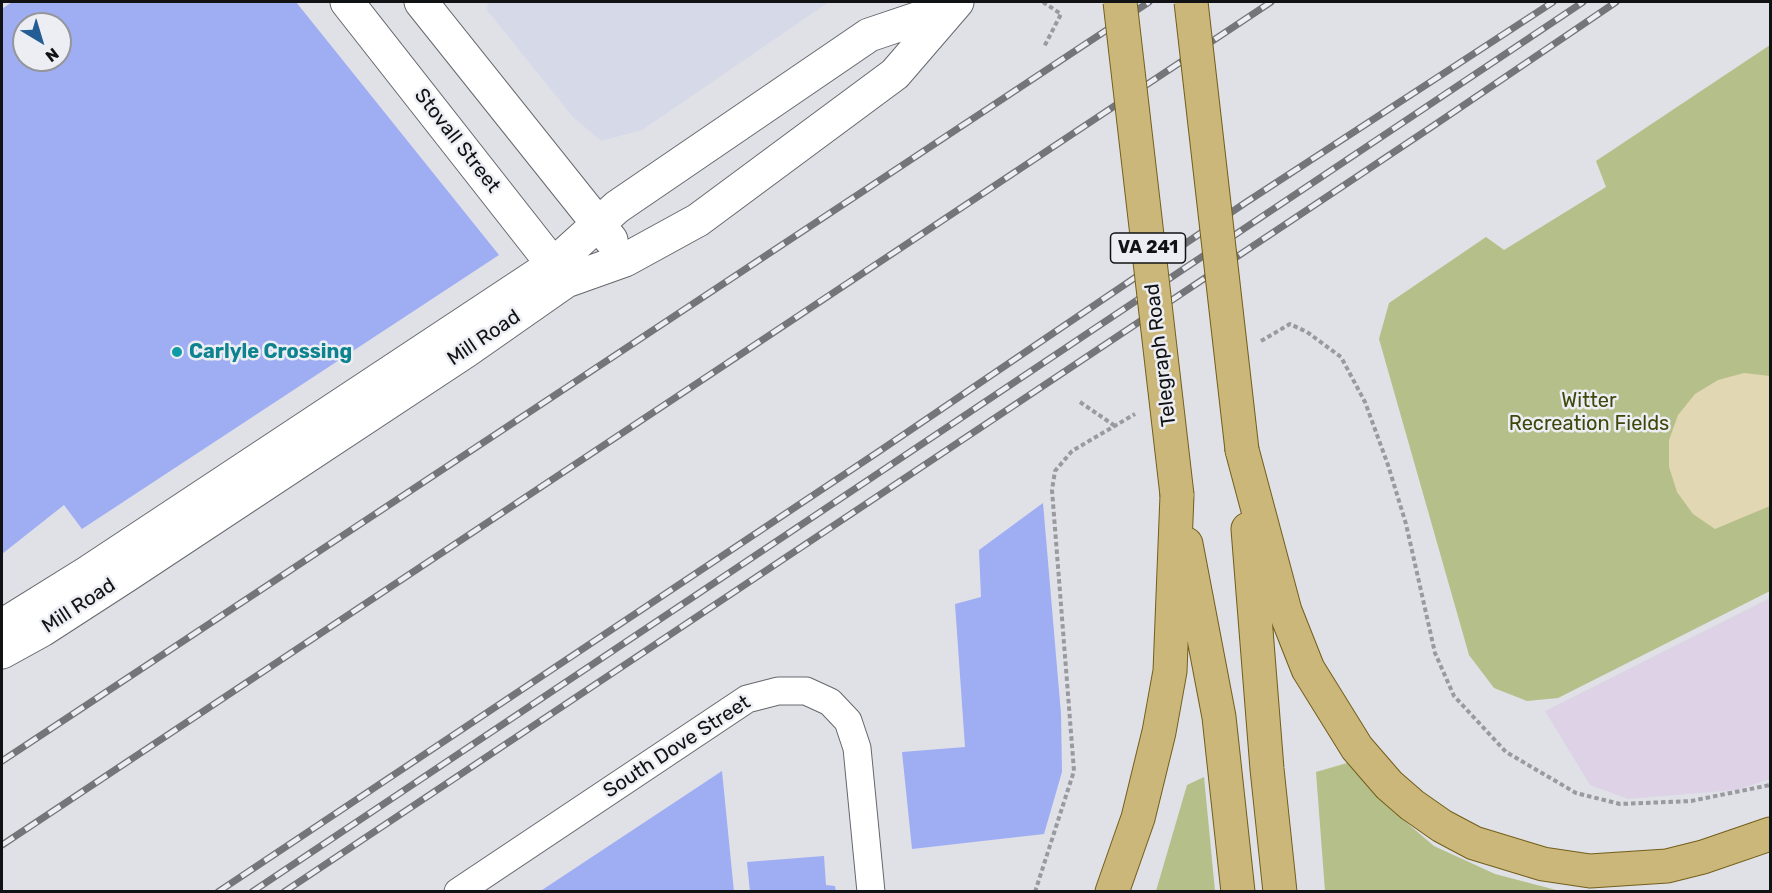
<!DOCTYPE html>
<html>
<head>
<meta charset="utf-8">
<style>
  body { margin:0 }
  #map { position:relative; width:1772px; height:893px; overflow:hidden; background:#dfe1e7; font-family:Rubik,sans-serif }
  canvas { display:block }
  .frame { position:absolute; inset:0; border:3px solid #111214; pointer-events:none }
  .north { position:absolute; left:12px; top:12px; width:60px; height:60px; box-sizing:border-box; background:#eceef4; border:2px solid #94969a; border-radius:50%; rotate:142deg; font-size:16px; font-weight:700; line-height:24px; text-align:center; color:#111214 }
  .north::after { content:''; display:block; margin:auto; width:21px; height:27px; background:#245c94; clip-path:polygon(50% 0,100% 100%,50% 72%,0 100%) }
</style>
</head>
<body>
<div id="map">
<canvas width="1772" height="893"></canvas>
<div class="frame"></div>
<div class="north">N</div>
</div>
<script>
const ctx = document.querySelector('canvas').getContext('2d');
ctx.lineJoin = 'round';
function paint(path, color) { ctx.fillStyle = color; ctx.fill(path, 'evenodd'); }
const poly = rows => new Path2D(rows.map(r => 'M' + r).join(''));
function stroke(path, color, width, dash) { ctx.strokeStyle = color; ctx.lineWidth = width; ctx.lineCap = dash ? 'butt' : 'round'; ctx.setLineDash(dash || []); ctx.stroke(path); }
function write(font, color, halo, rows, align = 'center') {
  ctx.font = font + ' Rubik,sans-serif'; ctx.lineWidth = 5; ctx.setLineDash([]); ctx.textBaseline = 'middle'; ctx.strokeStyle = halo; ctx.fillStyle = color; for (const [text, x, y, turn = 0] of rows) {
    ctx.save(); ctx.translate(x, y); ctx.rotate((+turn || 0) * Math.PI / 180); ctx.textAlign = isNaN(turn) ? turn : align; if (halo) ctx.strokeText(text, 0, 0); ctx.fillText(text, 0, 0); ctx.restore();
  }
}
const commercial = poly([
  [1770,598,1770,779,1736,790,1628,799,1590,785,1545,711]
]);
const built = poly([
  [488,2,829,2,642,130,601,141,573,117,487,10]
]);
const green = poly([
  [1770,45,1770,591,1558,698,1527,701,1494,688,1469,655,1379,339,1389,303,1486,237,1504,250,1606,187,1596,161],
  [1347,763,1387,806,1434,846,1495,874,1560,891,1325,891,1316,772],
  [1204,777,1215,891,1156,891,1187,785]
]);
const sand = poly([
  [1744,373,1770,376,1770,506,1715,529,1693,514,1677,492,1669,467,1669,440,1678,415,1695,394,1718,380]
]);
const building = poly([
  [12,2,296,2,499,255,82,529,64,505,2,554,2,9],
  [24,24,60,24,60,60,24,60],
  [1043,503,1061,714,1062,772,1044,834,912,849,902,752,965,747,955,604,981,597,979,550],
  [722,771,734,892,539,892],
  [824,856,826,885,835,886,836,892,750,892,747,862]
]);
const path = poly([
  [1043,2,1061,14,1044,47],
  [1261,341,1290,324,1307,332,1341,357,1365,402,1388,465,1406,524,1435,653,1454,696,1506,752,1576,793,1620,804,1691,801,1770,785],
  [1080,402,1115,426],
  [1035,892,1074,771,1052,490,1055,471,1072,451,1135,414]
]);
const minor = poly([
  [458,892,747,699,778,691,806,691,830,702,848,721,857,748,871,892]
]);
const tertiary = poly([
  [347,2,566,281],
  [421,2,611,240],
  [2,626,87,573,554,264,617,207,869,35,949,8],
  [2,652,42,630,127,575,466,351,566,281,625,260,698,220,895,74,957,2]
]);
const primary = poly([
  [1242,450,1285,611,1308,669,1357,748,1389,785,1412,805,1442,826,1474,843,1543,864,1590,871,1667,866,1703,857,1770,834],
  [1248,529,1267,769,1280,892],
  [1186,544,1219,717,1238,892],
  [1112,892,1138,818,1159,732,1170,671,1177,495]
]);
const rail = poly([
  [2,761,1149,2],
  [2,845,1271,2],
  [218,892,881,450,1245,203,1553,2],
  [252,892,1583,2],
  [284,892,1433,126,1616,2]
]);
const primaryBridge = poly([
  [1120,2,1177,495],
  [1191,2,1242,450]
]);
const markers = [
  [177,352,6,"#0f9aa8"]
];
const shields = [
  [1148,248,75]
];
const shieldNames = [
  ["VA 241",1148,248]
];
const streetNames = [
  ["Stovall Street",457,141,52],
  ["Mill Road",484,338,-34],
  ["Telegraph Road",1161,355,-97],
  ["Mill Road",79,606,-33],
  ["South Dove Street",677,747,-33]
];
const cultureNames = [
  ["Carlyle Crossing",189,352]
];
const parkNames = [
  ["Witter",1589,401],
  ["Recreation Fields",1589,424]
];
paint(commercial, '#ddd2e6');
paint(built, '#d6d9e7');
paint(green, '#b5bf89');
paint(sand, '#e1d7b3');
paint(building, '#9fadf3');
stroke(minor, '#66686d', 29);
stroke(tertiary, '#66686d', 35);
stroke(primary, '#735e1b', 35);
stroke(path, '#999a9f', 4, [4.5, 3]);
stroke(minor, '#fff', 27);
stroke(tertiary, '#fff', 33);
stroke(primary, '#cbb779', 33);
stroke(rail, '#737579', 7);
stroke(rail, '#eceef4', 4.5, [14]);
stroke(primaryBridge, '#735e1b', 35, []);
stroke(primaryBridge, '#cbb779', 33);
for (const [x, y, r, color] of markers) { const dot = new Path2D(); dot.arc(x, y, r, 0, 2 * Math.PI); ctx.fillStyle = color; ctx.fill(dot); stroke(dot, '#eceef4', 2); }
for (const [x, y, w] of shields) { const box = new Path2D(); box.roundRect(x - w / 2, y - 15, w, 30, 4.5); ctx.fillStyle = '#eceef4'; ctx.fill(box); stroke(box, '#111214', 1.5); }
write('bold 18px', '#111214', null, shieldNames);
write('20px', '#111214', '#eceef4', streetNames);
write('bold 20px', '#0d838f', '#eceef4', cultureNames, 'left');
write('20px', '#40470b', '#eceef4', parkNames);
</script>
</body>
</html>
